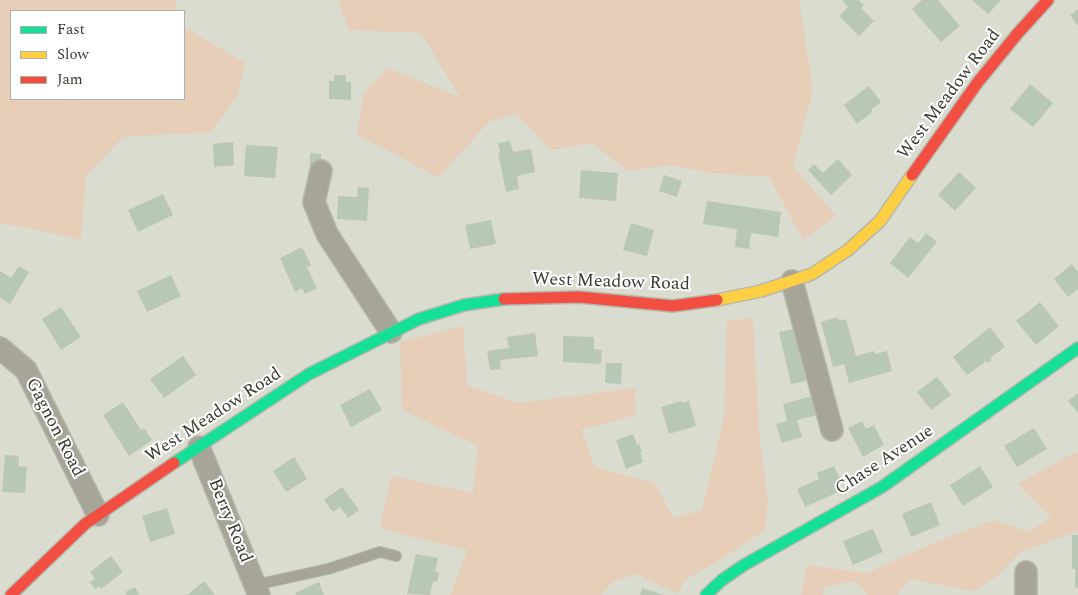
<!DOCTYPE html>
<html>
<head>
<meta charset="utf-8">
<style>
  body { margin:0 }
  #map { position:relative; width:1078px; height:595px; overflow:hidden; background:#dadccf; font-family:Spectral,serif }
  canvas { display:block }
  .legend { position:absolute; left:10px; top:10px; width:175px; height:90px; box-sizing:border-box; background:#fff; border:1px solid #afb0ac; margin:0; padding:6px 9px; list-style:none; font-size:15px; color:#383a30 }
  .legend li { display:flex; align-items:center; gap:10px; height:25px }
  .legend b { width:25px; border:1px solid #afb0ac }
</style>
</head>
<body>
<div id="map">
<canvas width="1078" height="595"></canvas>
<ul class="legend">
<li><b style="height:6px;background:#16e098"></b>Fast</li>
<li><b style="height:6px;background:#ffcf43"></b>Slow</li>
<li><b style="height:6px;background:#f24e42"></b>Jam</li>
</ul>
</div>
<script>
const ctx = document.querySelector('canvas').getContext('2d');
ctx.lineJoin = 'round';
function paint(path, color) { ctx.fillStyle = color; ctx.fill(path, 'evenodd'); }
const poly = rows => new Path2D(rows.map(r => 'M' + r).join(''));
function stroke(path, color, width, dash) { ctx.strokeStyle = color; ctx.lineWidth = width; ctx.lineCap = dash ? 'butt' : 'round'; ctx.setLineDash(dash || []); ctx.stroke(path); }
function write(font, color, halo, rows, align = 'center') {
  ctx.font = font + ' Spectral,serif'; ctx.lineWidth = 4; ctx.setLineDash([]); ctx.textBaseline = 'middle'; ctx.strokeStyle = halo; ctx.fillStyle = color; for (const [text, x, y, turn = 0] of rows) {
    ctx.save(); ctx.translate(x, y); ctx.rotate((+turn || 0) * Math.PI / 180); ctx.textAlign = isNaN(turn) ? turn : align; if (halo) ctx.strokeText(text, 0, 0); ctx.fillText(text, 0, 0); ctx.restore();
  }
}
const green = poly([
  [0,0,174,0,178,11,11,11,11,99,184,99,184,27,245,63,238,95,211,132,123,137,86,176,81,240,43,231,0,223],
  [338,0,799,0,813,89,793,166,836,216,803,240,769,177,711,173,671,165,628,171,592,143,551,150,516,114,489,122,438,178,397,155,357,135,363,94,388,68,460,97,421,33,349,30],
  [753,318,760,442,768,500,765,530,723,558,685,580,678,594,636,574,613,582,601,595,451,595,467,550,404,535,380,527,391,476,473,493,478,446,402,410,400,342,463,326,467,385,518,403,635,388,636,415,581,430,595,467,654,483,674,518,702,510,724,417,727,321],
  [1074,453,1078,453,1078,531,1020,552,996,577,974,591,909,579,897,595,868,595,855,581,825,587,823,595,801,595,807,565,867,573,941,540,994,520,1028,532,1051,518,1018,484]
]);
const building = poly([
  [842,0,859,0,864,5,861,8,874,21,859,36,839,16,848,7],
  [922,0,938,0,960,26,941,42,912,9],
  [972,0,1001,0,988,14],
  [1078,9,1078,26,1070,15],
  [334,75,346,75,346,82,351,82,351,100,329,99,329,81,334,81],
  [1030,84,1053,103,1033,127,1010,109],
  [869,86,881,102,871,110,872,112,857,124,844,105],
  [510,141,513,152,531,149,535,172,517,176,519,189,506,192,498,153,500,152,498,143],
  [233,142,234,165,214,167,213,144],
  [246,145,278,147,275,178,244,176],
  [310,153,321,154,321,168,310,167],
  [838,159,852,175,831,195,808,170,814,164,823,173],
  [581,170,618,173,616,201,579,198],
  [959,172,976,188,955,211,938,195],
  [664,175,682,181,677,197,659,191],
  [358,187,369,188,367,221,337,219,338,196,357,197],
  [163,194,173,215,138,232,128,210],
  [707,201,781,212,778,237,751,233,749,249,735,247,737,229,703,224],
  [491,220,496,244,470,249,465,225],
  [631,223,654,230,647,256,623,250],
  [926,233,937,242,908,278,890,263,910,237,918,243],
  [302,247,311,265,307,267,317,288,305,294,302,288,295,292,280,258],
  [1072,264,1078,272,1078,289,1068,297,1054,279],
  [19,266,29,272,10,304,0,298,0,271,11,278],
  [171,275,181,296,147,312,137,291],
  [1040,302,1059,326,1036,345,1016,321],
  [61,307,81,337,61,350,42,319],
  [838,317,839,321,846,319,856,356,874,351,875,354,887,351,892,371,849,383,844,364,833,367,821,322],
  [990,327,1005,347,990,358,992,360,988,363,986,361,967,375,953,357],
  [794,329,795,335,801,334,811,380,791,384,779,332],
  [535,333,538,356,500,360,501,369,490,370,487,351,509,348,507,337],
  [563,336,594,337,594,349,602,350,601,364,563,362],
  [183,356,196,375,164,398,150,379],
  [606,363,622,363,621,384,605,383],
  [937,377,951,395,931,410,917,392],
  [370,389,382,410,351,427,340,405],
  [1078,393,1078,413,1068,401],
  [812,396,817,415,797,420,802,437,782,443,776,424,787,421,783,404],
  [681,401,682,403,689,401,696,426,669,434,661,407],
  [123,402,141,430,144,428,152,440,129,456,103,415],
  [862,421,866,429,874,425,884,445,863,457,848,428],
  [1034,428,1047,449,1017,467,1004,446],
  [633,434,637,445,639,444,642,452,640,453,643,462,626,469,616,440],
  [5,455,19,456,18,466,27,467,25,493,2,492],
  [294,457,307,479,286,492,273,471],
  [834,466,841,481,834,485,838,492,805,507,797,489,819,479,817,473],
  [980,466,993,487,963,506,950,485],
  [342,487,359,510,348,518,340,507,333,512,324,500],
  [931,502,940,525,911,537,902,514],
  [167,508,175,534,150,542,142,516],
  [873,529,883,552,853,565,843,541],
  [1072,535,1078,535,1078,588,1075,588,1075,569,1072,569],
  [416,554,438,558,435,571,439,572,437,582,433,581,430,595,407,594],
  [111,556,123,572,101,589,99,586,95,589,90,582,95,579,90,572],
  [204,581,215,595,187,595],
  [319,582,324,595,296,595,295,593],
  [135,587,139,595,127,595,125,592],
  [642,588,664,595,640,595]
]);
const lane = poly([
  [255,585,328,569,380,552,396,556]
]);
const street = poly([
  [321,171,314,202,327,234,391,332],
  [792,281,832,430],
  [0,348,26,370,98,515],
  [199,447,259,595],
  [1026,595,1026,572]
]);
const fast = poly([
  [174,463,309,374,419,319,464,305,504,299],
  [706,595,722,580,744,565,882,487,1078,348]
]);
const slow = poly([
  [717,300,761,291,812,274,848,250,880,221,912,175]
]);
const jam = poly([
  [912,175,978,82,1018,33,1048,0],
  [504,299,579,297,673,306,717,300],
  [11,595,85,524,174,463]
]);
const streetNames = [
  ["West Meadow Road",950,95,-53],
  ["West Meadow Road",611,283,2],
  ["West Meadow Road",214,416,-33],
  ["Gagnon Road",54,428,63],
  ["Chase Avenue",885,461,-33],
  ["Berry Road",229,521,68]
];
paint(green, '#e7ceb8');
paint(building, '#b9c7b6');
stroke(lane, '#b6b8ad', 12);
stroke(street, '#b6b8ad', 24);
stroke(fast, '#b6b8ad', 14);
stroke(slow, '#b6b8ad', 14);
stroke(jam, '#b6b8ad', 14);
stroke(lane, '#a7a598', 10);
stroke(street, '#a7a598', 21);
stroke(fast, '#16e098', 11);
stroke(slow, '#ffcf43', 11);
stroke(jam, '#f24e42', 11);
write('18px', '#383a30', '#fff', streetNames);
</script>
</body>
</html>
